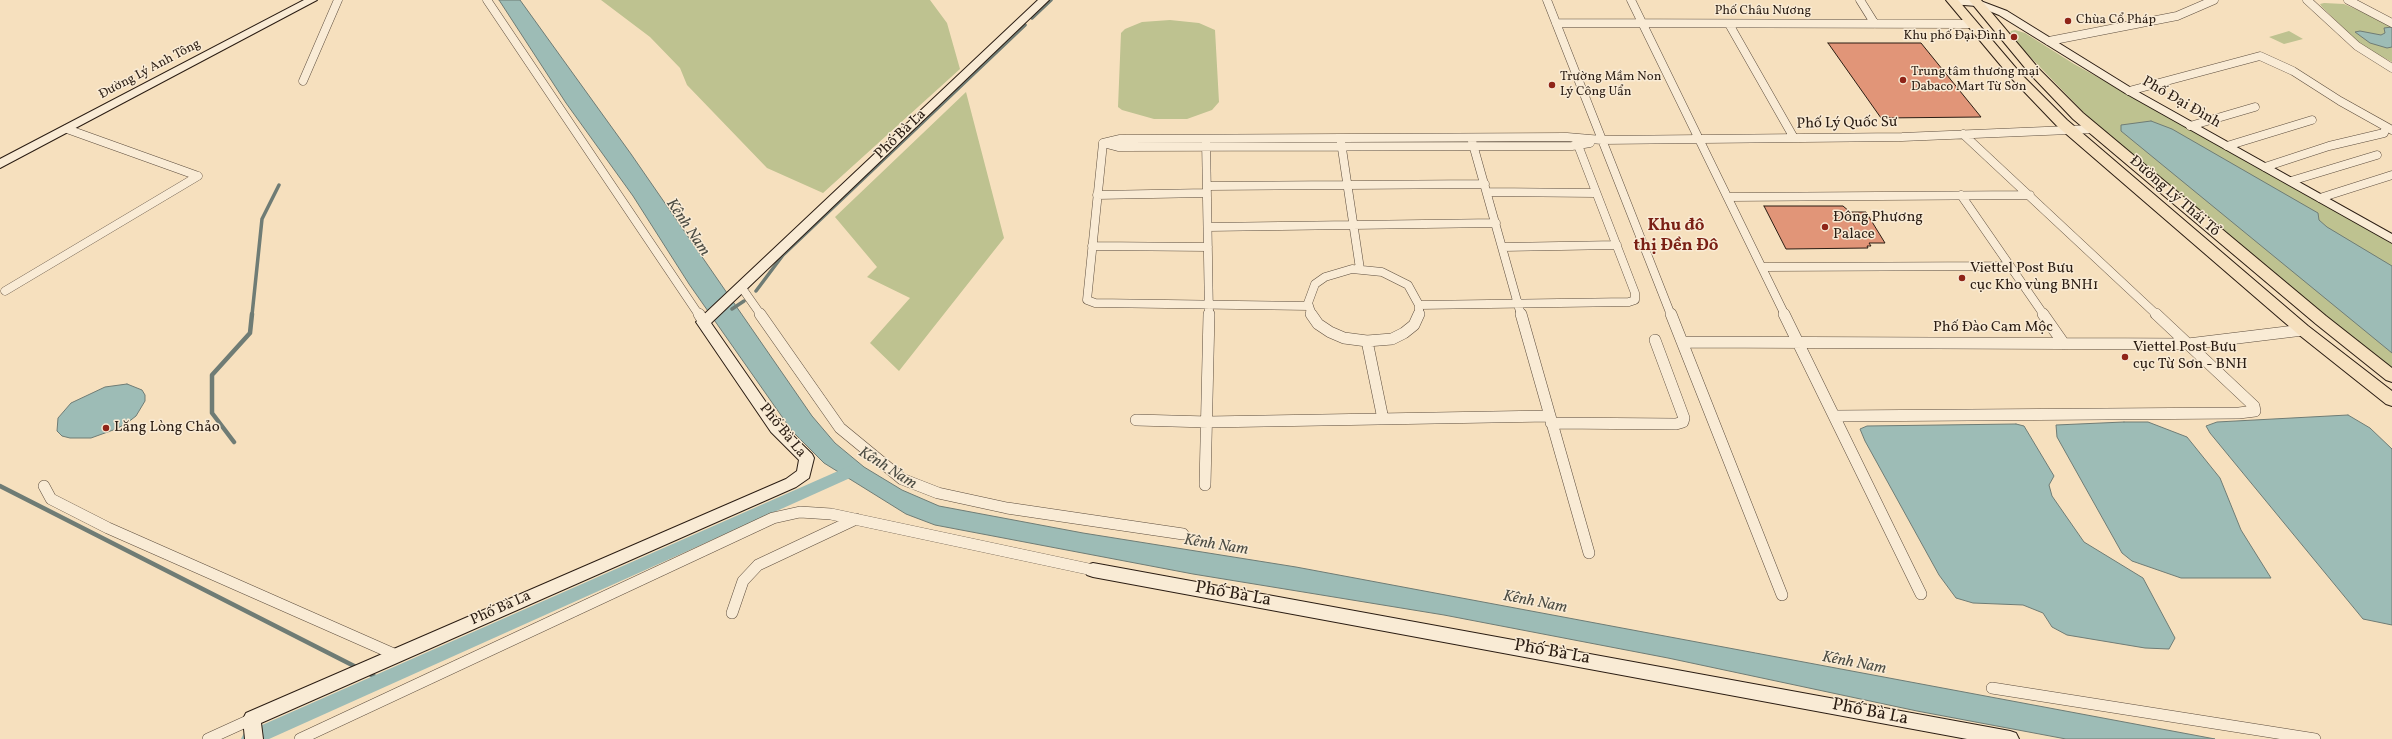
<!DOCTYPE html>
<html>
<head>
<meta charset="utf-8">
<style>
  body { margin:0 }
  canvas { display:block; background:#f6e0be }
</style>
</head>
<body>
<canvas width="2392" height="739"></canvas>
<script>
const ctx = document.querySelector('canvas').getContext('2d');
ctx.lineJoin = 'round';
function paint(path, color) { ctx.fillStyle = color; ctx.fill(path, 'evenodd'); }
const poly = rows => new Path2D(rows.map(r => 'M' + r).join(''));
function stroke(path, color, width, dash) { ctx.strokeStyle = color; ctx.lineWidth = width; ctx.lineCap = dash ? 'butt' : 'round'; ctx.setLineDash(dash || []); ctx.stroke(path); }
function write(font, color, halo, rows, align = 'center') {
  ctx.font = font + ' Vollkorn,serif'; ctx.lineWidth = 3; ctx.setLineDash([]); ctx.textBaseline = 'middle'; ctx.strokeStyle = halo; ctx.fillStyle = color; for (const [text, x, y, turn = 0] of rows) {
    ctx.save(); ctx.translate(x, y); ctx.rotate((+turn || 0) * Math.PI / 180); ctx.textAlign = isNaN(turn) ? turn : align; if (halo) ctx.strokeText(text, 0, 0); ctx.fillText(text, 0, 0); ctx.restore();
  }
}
const green = poly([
  [601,0,930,0,947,23,960,69,823,193,767,168,687,85,680,68,650,37],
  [2324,3,2344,4,2392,25,2392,62,2362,46,2322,7,2320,4],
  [1170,20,1199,23,1215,30,1219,102,1212,110,1187,119,1154,119,1122,110,1118,107,1121,33,1125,29,1142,22],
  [2015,30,2025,33,2074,64,2333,208,2392,244,2392,370,2323,316,2089,118,2016,42,2010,34,2011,31],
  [2289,31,2303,39,2284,44,2269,37],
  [966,92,1004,238,899,371,870,343,910,298,867,277,877,267,835,217]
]);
const water = poly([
  [499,0,520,0,631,154,812,416,835,443,864,467,902,490,939,506,1083,533,1296,567,2215,739,2066,739,1917,711,1668,658,1444,615,1193,574,935,525,906,514,824,463,792,431,689,284,633,196,566,103,499,0],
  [2392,27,2392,47,2387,48,2370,43,2355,32,2360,31,2381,35,2385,33,2384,28,2392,27],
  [2151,121,2172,129,2318,213,2319,220,2327,227,2392,266,2392,353,2121,131,2121,125,2151,121],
  [127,384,142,390,145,395,145,401,136,416,127,423,116,429,91,438,70,438,62,436,57,431,58,418,71,403,105,387,127,384],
  [2348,415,2370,428,2392,449,2392,625,2363,619,2210,433,2206,426,2217,422,2348,415],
  [2124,422,2148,422,2187,437,2220,478,2241,530,2271,578,2181,578,2132,561,2122,553,2057,437,2056,425,2124,422],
  [2016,424,2024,426,2054,476,2049,485,2052,496,2084,542,2143,578,2175,638,2169,649,2145,648,2067,635,2052,627,2043,613,2023,605,1973,603,1956,598,1939,575,1865,441,1860,429,1867,426,2016,424]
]);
const streamFar1 = poly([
  [1032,18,1051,0],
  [756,291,783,255,1025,25],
  [732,309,744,301],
  [252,315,262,219,279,185]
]);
const stream = poly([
  [234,442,212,413,212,375,250,333,252,314],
  [0,486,358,668],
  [366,672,381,680]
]);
const canal = poly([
  [854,464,859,466,862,470,859,474,269,739,241,739,244,733,854,464]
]);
const building = poly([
  [1828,43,1921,43,1981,117,1881,118,1828,43],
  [1764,206,1843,206,1850,212,1866,212,1885,243,1869,243,1871,246,1867,246,1868,248,1786,249,1764,206]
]);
const streetFar1 = poly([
  [487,0,699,315],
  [1547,0,1671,315],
  [1631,0,1785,315],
  [1860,0,1875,24],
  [2307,0,2357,46,2392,68],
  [2348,0,2392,23],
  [1556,23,1971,24],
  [1729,24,1794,138],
  [2049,41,2177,16,2214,0],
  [303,81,338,0],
  [2129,91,2260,56,2293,71,2340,101,2392,130],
  [2190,126,2255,107],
  [67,129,198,176],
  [1963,134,2157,315],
  [1206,140,1209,315],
  [1472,141,1521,315],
  [1341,142,1360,269],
  [1103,143,1120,139,1567,137,1602,140,1902,137,2093,129],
  [1103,143,1118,147,1572,146,1590,143],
  [1103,143,1087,300,1095,303,1309,306],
  [2227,146,2312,120],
  [2265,167,2329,146,2384,133,2386,127],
  [2291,181,2377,155],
  [1207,186,1485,184],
  [1487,192,1596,193],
  [1097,195,1207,193],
  [1961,195,2044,315],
  [1728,197,2030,195],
  [2320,198,2392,175],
  [1208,227,1496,223],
  [1092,246,1208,247],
  [1503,247,1617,245],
  [1762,267,2010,266],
  [742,288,761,315],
  [5,291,198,176],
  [1419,305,1629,302,1635,300,1635,293,1576,140],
  [1312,315,1308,303,1315,284,1325,277,1352,269,1382,272,1408,285,1419,305,1419,315]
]);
const street = poly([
  [699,314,704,322],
  [760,314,840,428,902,479,938,493,1007,508,1183,534],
  [1311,314,1318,324,1330,332,1344,338,1367,341,1392,339,1404,333,1414,325,1419,314],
  [1521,314,1589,553],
  [1671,314,1782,595],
  [1784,314,1921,594],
  [2043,314,2064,344],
  [1367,341,1383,419],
  [1682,342,2188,344,2303,330],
  [1835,416,2239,413,2255,411,2254,406,2156,314],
  [1136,420,1208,422,1549,416],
  [1551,423,1676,424,1683,422,1684,418,1655,340],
  [1205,485,1209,314],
  [44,486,51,499,108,528,396,655],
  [732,613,743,581,758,565,856,519],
  [1992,688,2315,739],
  [208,739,252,719],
  [300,739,773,518,800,512,831,514,1093,570]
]);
const secondary = poly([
  [304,0,317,0,0,168,0,159,304,0],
  [1038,0,1049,0,711,323,781,424,812,454,814,458,809,478,796,487,261,723,263,739,245,739,243,719,246,713,786,479,797,471,799,460,771,432,696,322,1038,0],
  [1950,0,1978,0,2007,11,2133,89,2392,234,2392,243,2125,93,1999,15,1977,6,1950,4,1950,0],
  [1093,563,2010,731,2016,733,2019,739,1967,739,1093,577,1087,575,1085,570,1087,565,1093,563]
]);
const primary = poly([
  [1946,0,1958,0,2021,74,2067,120,2308,326,2392,391,2392,406,2386,404,2298,334,2057,126,2013,80,1946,0],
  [1969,0,1981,0,2039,69,2083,113,2326,316,2392,368,2392,382,2386,380,2316,324,2073,119,2031,75,1969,0]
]);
const markers = [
  [2068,21,4,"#8f2418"],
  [2014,37,4,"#8f2418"],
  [1903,80,4,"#8f2418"],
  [1552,85,4,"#8f2418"],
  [1825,227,4,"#8f2418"],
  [1962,278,4,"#8f2418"],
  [2125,357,4,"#8f2418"],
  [106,428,4,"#8f2418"]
];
const farStreetnames = [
  ["Phố Châu Nương",1763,12],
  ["Đường Lý Anh Tông",150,70,-28]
];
const farPoinames = [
  ["Chùa Cổ Pháp",2076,21],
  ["Khu phố Đại Đình",2006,37,"right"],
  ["Trung tâm thương mại",1911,73],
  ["Dabaco Mart Từ Sơn",1911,88],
  ["Trường Mầm Non",1560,78],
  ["Lý Công Uẩn",1560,93]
];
const streetNames = [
  ["Phố Đại Đình",2181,103,30],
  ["Phố Lý Quốc Sư",1847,124,-1],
  ["Phố Bà La",901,135,-44],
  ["Đường Lý Thái Tổ",2174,197,41],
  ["Phố Đào Cam Mộc",1993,328],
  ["Phố Bà La",782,431,51],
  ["Phố Bà La",501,609,-24]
];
const poiNames = [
  ["Đông Phương",1833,218],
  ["Palace",1833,235],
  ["Viettel Post Bưu",1970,269],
  ["cục Kho vùng BNH1",1970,286],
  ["Viettel Post Bưu",2133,348],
  ["cục Từ Sơn - BNH",2133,365],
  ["Lăng Lòng Chảo",114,428]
];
const waterNames = [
  ["Kênh Nam",687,228,56],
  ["Kênh Nam",887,469,32],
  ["Kênh Nam",1216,546,9],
  ["Kênh Nam",1535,603,11],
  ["Kênh Nam",1854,664,11]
];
const quarterNames = [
  ["Khu đô",1676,227],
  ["thị Đền Đô",1676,247]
];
const nearStreetnames = [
  ["Phố Bà La",1233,595,10],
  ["Phố Bà La",1552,653,10],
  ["Phố Bà La",1870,713,11]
];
paint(green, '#bec290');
paint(water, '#9dbcb6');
stroke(water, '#6f7c75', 1);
stroke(streamFar1, '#6f7c75', 3.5);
stroke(stream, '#6f7c75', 4.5);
paint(canal, '#9dbcb6');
paint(building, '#e19578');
stroke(building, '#2b1d13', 1);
stroke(streetFar1, '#5e4e3e', 9);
stroke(street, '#5e4e3e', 12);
stroke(secondary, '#2b1d13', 2);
stroke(primary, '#2b1d13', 2);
stroke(streetFar1, '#f9ebd5', 8);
stroke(street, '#f9ebd5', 11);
paint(secondary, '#f9ebd5');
paint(primary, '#f6e0be');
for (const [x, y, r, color] of markers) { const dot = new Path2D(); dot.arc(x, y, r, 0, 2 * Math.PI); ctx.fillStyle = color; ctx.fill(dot); stroke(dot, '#f9ebd5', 1.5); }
write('13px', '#2b1d13', '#f9ebd5', farStreetnames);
write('13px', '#2b1d13', '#f9ebd5', farPoinames, 'left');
write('15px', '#2b1d13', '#f9ebd5', streetNames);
write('15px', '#2b1d13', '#f9ebd5', poiNames, 'left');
write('italic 16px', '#4d4d44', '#f9ebd5', waterNames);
write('bold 17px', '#7a1f14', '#f9ebd5', quarterNames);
write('18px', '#2b1d13', '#f9ebd5', nearStreetnames);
</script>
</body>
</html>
